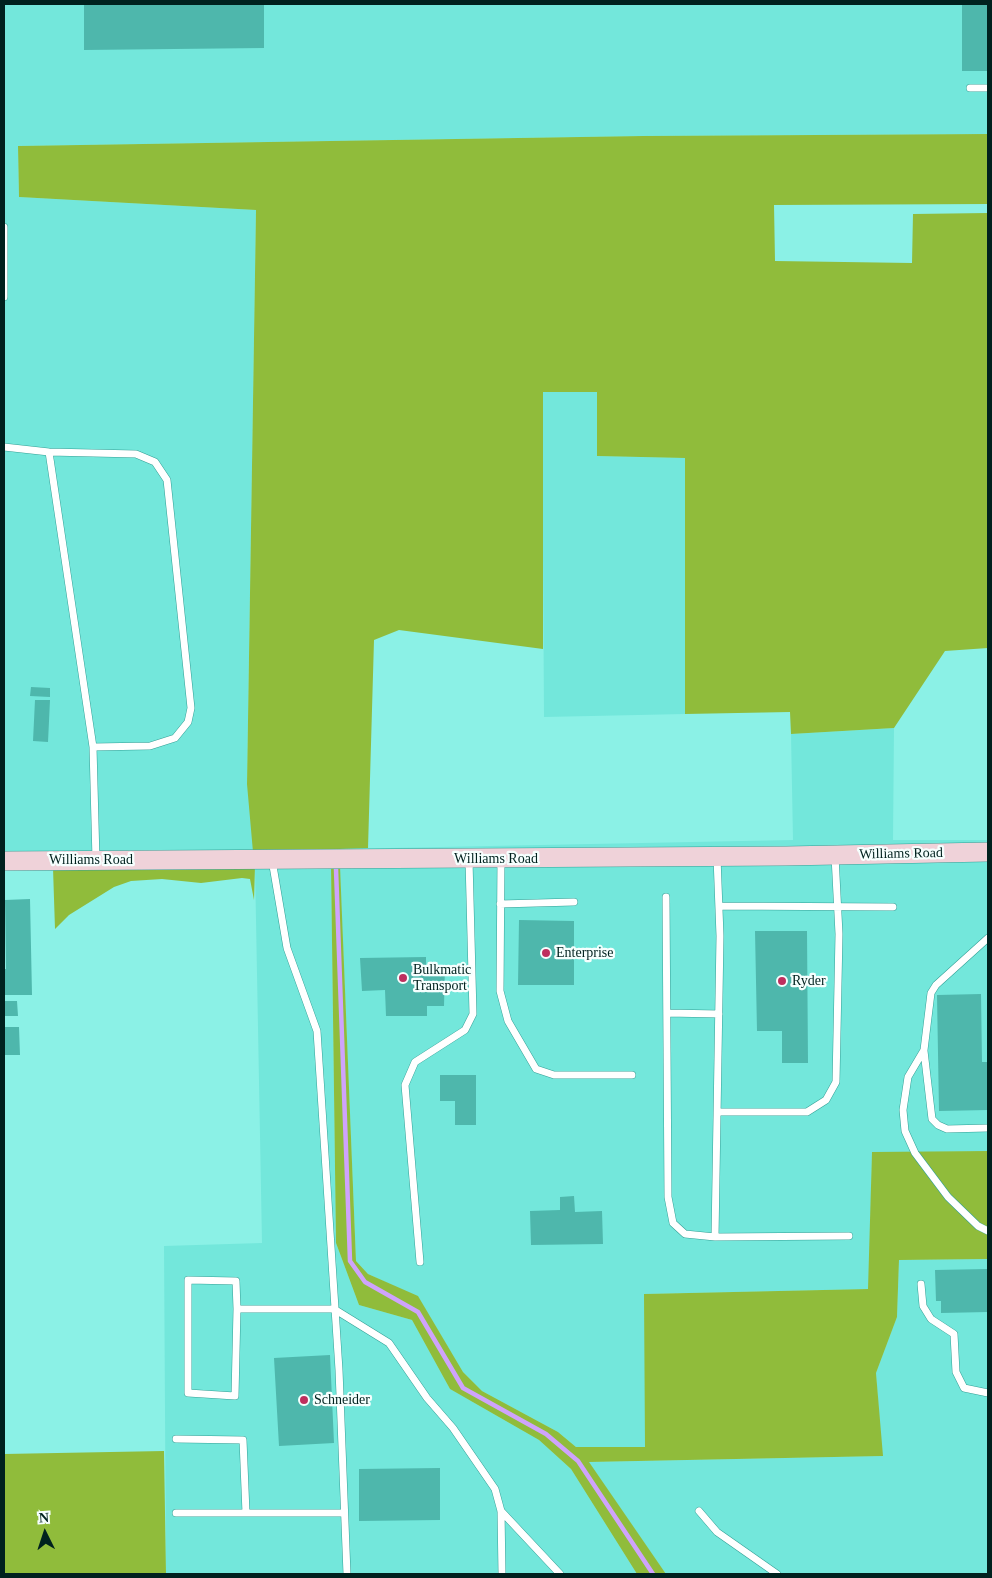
<!DOCTYPE html>
<html>
<head>
<meta charset="utf-8">
<style>
  body { margin:0 }
  #map { position:relative; width:992px; height:1578px; overflow:hidden; background:#8bf1e6; font-family:"Times New Roman",serif }
  canvas { display:block }
  .frame { position:absolute; inset:0; border:5px solid #00211e; pointer-events:none }
  .north { position:absolute; left:20px; top:1508px; width:50px; height:50px; -webkit-text-stroke:4px #f6fffe; paint-order:stroke; rotate:356deg; font-size:14px; font-weight:700; line-height:20px; text-align:center; color:#00211e }
  .north::after { content:''; display:block; margin:auto; width:18px; height:22px; background:#00211e; clip-path:polygon(50% 0,100% 100%,50% 72%,0 100%) }
</style>
</head>
<body>
<div id="map">
<canvas width="992" height="1578"></canvas>
<div class="frame"></div>
<div class="north">N</div>
</div>
<script>
const ctx = document.querySelector('canvas').getContext('2d');
ctx.lineJoin = 'round';
function paint(path, color) { ctx.fillStyle = color; ctx.fill(path, 'evenodd'); }
const poly = rows => new Path2D(rows.map(r => 'M' + r).join(''));
function stroke(path, color, width, dash) { ctx.strokeStyle = color; ctx.lineWidth = width; ctx.lineCap = dash ? 'butt' : 'round'; ctx.setLineDash(dash || []); ctx.stroke(path); }
function write(font, color, halo, rows, align = 'center') {
  ctx.font = font + ' "Times New Roman",serif'; ctx.lineWidth = 4.5; ctx.setLineDash([]); ctx.textBaseline = 'middle'; ctx.strokeStyle = halo; ctx.fillStyle = color; for (const [text, x, y, turn = 0] of rows) {
    ctx.save(); ctx.translate(x, y); ctx.rotate((+turn || 0) * Math.PI / 180); ctx.textAlign = isNaN(turn) ? turn : align; if (halo) ctx.strokeText(text, 0, 0); ctx.fillText(text, 0, 0); ctx.restore();
  }
}
const built = poly([
  [4,4,988,4,988,134,643,136,18,146,19,197,256,210,247,784,331,866,336,1243,359,1305,412,1320,450,1389,539,1440,571,1469,637,1574,166,1574,164,1246,262,1243,255,866,4,869],
  [542,392,597,392,597,456,685,458,685,714,544,717],
  [894,728,893,840,988,840,988,1151,872,1153,869,1289,645,1294,645,1447,576,1447,558,1432,482,1391,463,1372,418,1297,368,1274,356,1261,339,849,793,840,791,734],
  [988,1259,988,1574,666,1574,588,1462,882,1456,876,1373,897,1317,899,1260]
]);
const green = poly([
  [988,134,988,204,774,205,775,261,912,263,913,214,988,213,988,648,945,651,894,728,791,734,790,712,685,714,685,458,597,456,597,392,543,392,543,649,399,630,374,640,368,848,253,852,247,784,256,210,19,197,18,146,643,136],
  [255,866,254,900,250,879,242,878,201,883,162,879,131,881,114,887,69,915,55,929,53,868],
  [331,866,340,866,356,1261,368,1274,418,1296,463,1372,482,1391,558,1432,576,1447,645,1447,644,1294,868,1289,872,1152,988,1151,988,1259,899,1260,897,1317,876,1373,883,1456,589,1462,666,1574,637,1574,571,1469,539,1440,450,1389,412,1320,359,1305,336,1243],
  [164,1451,166,1574,4,1574,4,1454]
]);
const stream = poly([
  [336,869,350,1261,365,1282,418,1312,463,1388,546,1434,578,1461,653,1574]
]);
const building = poly([
  [84,4,264,4,264,48,84,50],
  [962,4,988,4,988,71,962,71],
  [31,687,50,688,50,697,30,696],
  [35,700,50,700,48,742,33,741],
  [30,899,32,995,4,995,4,969,6,969,5,900],
  [519,920,574,921,574,985,518,985],
  [755,931,807,931,808,1063,782,1063,782,1031,757,1031],
  [426,957,426,966,445,966,444,1006,427,1006,427,1016,386,1016,385,990,362,991,360,958],
  [981,994,982,1062,988,1062,988,1110,939,1111,937,995],
  [4,1001,17,1001,18,1016,4,1016],
  [4,1027,19,1027,20,1055,4,1055],
  [440,1075,476,1075,476,1125,455,1125,455,1101,440,1101],
  [574,1196,575,1212,602,1211,603,1244,531,1245,530,1211,560,1210,560,1197],
  [988,1269,988,1312,941,1313,941,1301,936,1301,935,1270],
  [330,1355,334,1443,279,1446,274,1358],
  [440,1468,440,1520,359,1521,359,1469]
]);
const lane = poly([
  [970,88,988,88],
  [4,227,4,297],
  [4,447,49,452,93,747,96,860],
  [49,452,136,454,155,462,167,480,191,708,188,722,175,738,150,746,93,747],
  [717,857,720,936,715,1237,849,1236],
  [501,859,500,991,508,1021,536,1069,554,1075,632,1075],
  [272,860,287,948,317,1031,339,1370,347,1574],
  [666,897,668,1197,673,1223,685,1234,715,1237],
  [500,904,574,902],
  [719,906,893,907],
  [988,938,936,985,931,993,924,1050,908,1077,903,1110,905,1131,915,1153,948,1197,978,1226,988,1231],
  [667,1013,719,1014],
  [924,1051,932,1119,938,1125,947,1129,988,1128],
  [718,1112,807,1112,826,1100,836,1082,839,934,835,856],
  [420,1262,405,1085,415,1062,465,1030,473,1014,469,860],
  [921,1284,923,1306,931,1319,954,1334,956,1372,964,1388,988,1393],
  [237,1309,236,1281,188,1280,188,1393,235,1396,237,1309,334,1309,389,1343,427,1398,453,1428,495,1489,501,1511,502,1574],
  [176,1439,243,1440,246,1513],
  [501,1511,560,1574],
  [699,1511,717,1532,777,1574],
  [176,1513,344,1513]
]);
const secondary = poly([
  [4,861,786,856,988,852]
]);
const markers = [
  [546,953,5,"#be2f5e"],
  [403,978,5,"#be2f5e"],
  [782,981,5,"#be2f5e"],
  [304,1400,5,"#be2f5e"]
];
const streetNames = [
  ["Williams Road",901,854,-1],
  ["Williams Road",496,859],
  ["Williams Road",91,860]
];
const poiNames = [
  ["Enterprise",556,953],
  ["Bulkmatic",413,970],
  ["Transport",413,986],
  ["Ryder",792,981],
  ["Schneider",314,1400]
];
paint(built, '#73e7db');
paint(green, '#90bc3b');
stroke(stream, '#cfa3fc', 4.5);
paint(building, '#4eb7ac');
stroke(lane, '#33a096', 8);
stroke(secondary, '#33a096', 20);
stroke(lane, '#fff', 7);
stroke(secondary, '#efd2d9', 19);
for (const [x, y, r, color] of markers) { const dot = new Path2D(); dot.arc(x, y, r, 0, 2 * Math.PI); ctx.fillStyle = color; ctx.fill(dot); stroke(dot, '#f6fffe', 2); }
write('14px', '#00211e', '#f6fffe', streetNames);
write('14px', '#00211e', '#f6fffe', poiNames, 'left');
</script>
</body>
</html>
